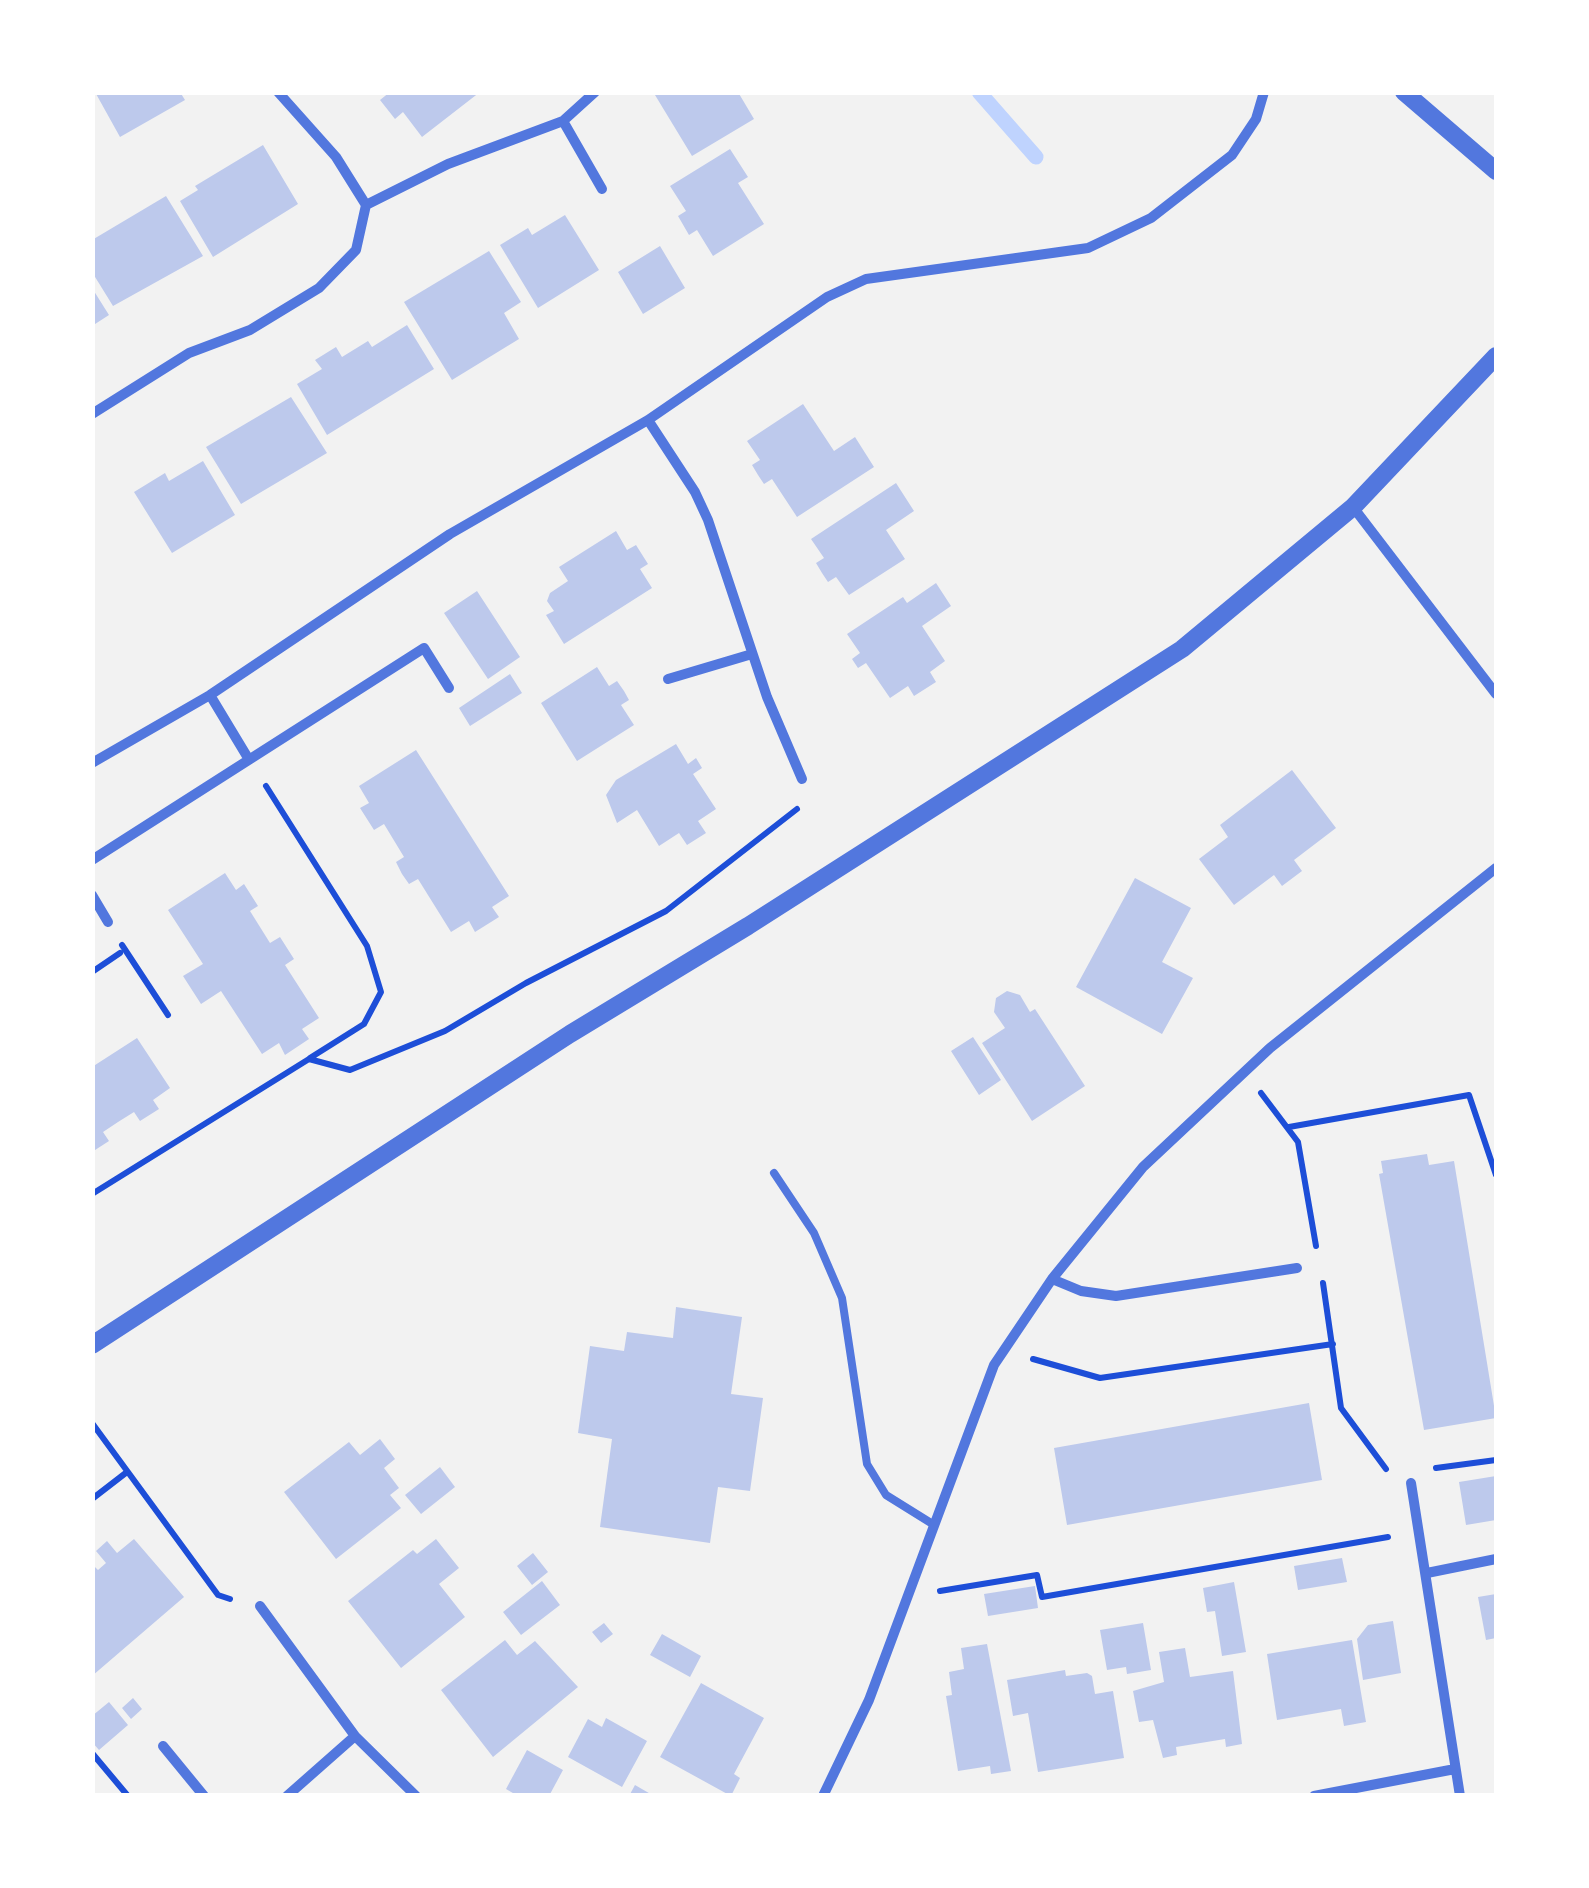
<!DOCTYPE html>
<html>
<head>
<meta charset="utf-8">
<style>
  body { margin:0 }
  #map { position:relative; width:1589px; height:1888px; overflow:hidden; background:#f2f2f2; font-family:"Playfair Display",serif }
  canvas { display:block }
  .frame { position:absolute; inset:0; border:95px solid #fff; pointer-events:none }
</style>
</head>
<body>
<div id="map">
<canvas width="1589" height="1888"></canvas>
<div class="frame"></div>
</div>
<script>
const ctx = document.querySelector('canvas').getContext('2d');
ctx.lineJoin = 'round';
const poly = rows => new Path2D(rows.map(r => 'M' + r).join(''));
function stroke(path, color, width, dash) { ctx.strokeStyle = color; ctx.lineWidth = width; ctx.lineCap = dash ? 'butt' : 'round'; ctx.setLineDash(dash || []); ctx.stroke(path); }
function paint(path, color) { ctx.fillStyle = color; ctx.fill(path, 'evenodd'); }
const stream = poly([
  [979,92,1036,157]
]);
const building = poly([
  [95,92,180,92,185,100,120,137],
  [390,92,480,92,422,137,403,112,395,119,380,100],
  [658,92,738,92,754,119,692,156,655,95],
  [263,145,298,204,213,257,180,201,198,190,195,186],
  [730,149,748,177,738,183,764,224,713,256,697,230,689,235,678,216,686,211,670,186],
  [166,196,203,256,113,306,92,272,92,240],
  [565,215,599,270,538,308,500,245,528,228,532,235],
  [660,246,685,288,643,314,618,272],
  [489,251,521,302,504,313,519,339,452,380,404,302],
  [92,288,109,315,92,326],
  [407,325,434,369,327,435,297,384,322,369,315,360,336,347,342,357,368,341,372,347],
  [291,397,327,453,241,504,206,447],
  [803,404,834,451,855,437,874,467,797,517,772,479,764,484,758,475,752,465,760,460,747,441],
  [203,461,235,515,172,553,134,492,165,473,169,481],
  [896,483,914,511,886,530,905,559,849,595,836,577,828,582,822,573,816,563,824,558,811,539],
  [616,531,627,550,636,545,648,564,640,569,652,588,564,644,546,615,554,611,547,601,550,593,568,581,559,567],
  [936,583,951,606,922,626,945,661,930,672,936,682,914,696,908,686,890,698,866,663,858,668,852,659,860,653,847,634,903,597,907,603],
  [477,591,520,657,488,679,444,613],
  [597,667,609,686,617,681,624,691,629,700,621,705,634,725,577,761,541,703],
  [510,674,522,693,470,726,459,708],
  [676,744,688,764,696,758,702,768,693,774,716,809,698,821,706,833,687,845,679,833,659,846,637,810,617,823,606,795,616,780],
  [416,750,509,896,492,907,499,917,475,932,469,921,451,932,418,879,409,884,402,874,396,862,404,857,384,824,374,830,360,808,369,803,359,786],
  [1292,770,1336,828,1294,860,1302,871,1282,886,1274,875,1234,905,1199,859,1228,837,1220,825],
  [225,873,236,890,244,884,258,906,250,911,270,943,280,937,294,959,285,965,319,1018,302,1029,309,1039,285,1055,279,1043,262,1054,221,991,201,1004,183,976,203,964,168,910],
  [1135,878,1191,908,1162,962,1193,978,1162,1034,1076,987],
  [1007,991,1020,995,1030,1012,1035,1009,1085,1086,1032,1121,982,1043,1005,1028,994,1012,996,998],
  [973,1037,1001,1080,979,1095,951,1051],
  [137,1038,170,1088,153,1100,159,1109,140,1121,134,1112,118,1122,103,1132,109,1141,92,1152,92,1067],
  [1427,1154,1429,1165,1454,1161,1496,1418,1424,1430,1379,1174,1383,1173,1381,1161],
  [676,1307,742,1317,731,1394,763,1398,750,1491,718,1487,710,1543,600,1527,612,1439,578,1433,590,1346,624,1351,627,1332,673,1338],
  [1309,1403,1322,1480,1067,1525,1054,1448],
  [380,1439,395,1459,384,1468,399,1488,390,1495,401,1508,336,1559,284,1492,349,1442,360,1455],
  [440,1467,455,1487,421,1514,405,1495],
  [1496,1476,1496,1520,1466,1525,1459,1482],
  [134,1539,184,1597,92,1676,92,1564,98,1570,106,1563,96,1551,107,1541,117,1553],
  [436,1539,459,1568,439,1584,465,1617,401,1668,348,1601,413,1550,417,1554],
  [533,1553,548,1572,532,1585,517,1566],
  [1342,1558,1347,1582,1298,1590,1294,1566],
  [542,1581,560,1605,521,1635,503,1612],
  [1234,1582,1246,1652,1222,1656,1215,1611,1207,1612,1203,1588],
  [1035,1586,1038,1608,988,1616,984,1594],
  [1496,1594,1496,1638,1486,1640,1478,1597],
  [1393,1621,1401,1673,1363,1680,1357,1639,1368,1625],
  [604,1623,613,1634,601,1643,592,1632],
  [1143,1623,1151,1670,1127,1674,1126,1667,1107,1670,1100,1630],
  [662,1634,701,1656,690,1677,650,1655],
  [505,1640,517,1655,535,1641,578,1687,493,1757,441,1690],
  [1352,1640,1366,1722,1344,1726,1341,1709,1277,1720,1267,1654],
  [987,1644,1011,1771,991,1774,990,1766,958,1771,946,1696,952,1695,949,1672,964,1669,961,1648],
  [1185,1648,1190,1677,1233,1671,1242,1744,1226,1747,1225,1739,1176,1747,1177,1755,1163,1758,1153,1720,1139,1722,1133,1691,1164,1682,1159,1652],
  [1065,1670,1066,1676,1087,1673,1092,1676,1095,1694,1113,1691,1124,1758,1038,1772,1028,1713,1013,1716,1007,1680],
  [701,1683,764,1718,734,1774,740,1778,731,1796,660,1757],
  [133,1698,142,1709,131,1719,122,1708],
  [109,1702,128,1725,99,1750,92,1742,92,1716],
  [606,1718,647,1741,622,1787,568,1757,588,1719,602,1727],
  [527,1750,563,1770,549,1796,518,1796,506,1789],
  [635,1785,654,1796,629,1796]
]);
const path = poly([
  [266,786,367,946,381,992,364,1024,310,1058],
  [122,945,168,1015],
  [92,972,120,953],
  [1261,1093,1298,1142,1316,1246],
  [1289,1127,1469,1095,1496,1175],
  [92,1194,309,1059,350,1070,445,1031,526,983,666,911,797,809],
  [1323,1283,1341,1408,1386,1469],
  [1033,1359,1100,1378,1333,1344],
  [92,1423,218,1595,230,1599],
  [1436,1468,1496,1460],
  [92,1499,127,1472],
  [940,1591,1037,1575,1042,1597,1388,1537],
  [92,1753,128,1796]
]);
const service = poly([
  [774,1173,814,1233,842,1298,867,1464,886,1495,931,1523]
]);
const minor = poly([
  [278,92,336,157,366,205],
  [563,121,602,189],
  [366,205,448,164,563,121,595,92],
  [92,414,189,353,250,330,319,288,356,250,366,205],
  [648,420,695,492,708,520,767,697,802,779],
  [1353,507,1496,694],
  [668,679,752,654],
  [210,695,248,758],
  [92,763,210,695,450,534,648,420,827,297,866,279,1088,248,1151,218,1232,155,1256,119,1264,92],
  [92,860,424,648,449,688],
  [92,895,108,922],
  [1052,1279,1081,1291,1116,1296,1297,1268],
  [1411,1483,1460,1796],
  [1427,1573,1496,1559],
  [260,1606,355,1736,416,1796],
  [163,1746,204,1796],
  [287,1796,355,1736],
  [823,1796,869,1700,994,1365,1052,1279,1143,1167,1270,1048,1496,868],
  [1314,1796,1455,1769]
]);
const tertiary = poly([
  [1404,92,1496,171],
  [92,1345,570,1034,748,926,1182,649,1353,507,1496,356]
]);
stroke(stream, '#bfd3fe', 15);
paint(building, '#bdc9ec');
stroke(path, '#1d4ed8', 6);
stroke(service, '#5277de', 8);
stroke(minor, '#5277de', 10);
stroke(tertiary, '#5277de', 18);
</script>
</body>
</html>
